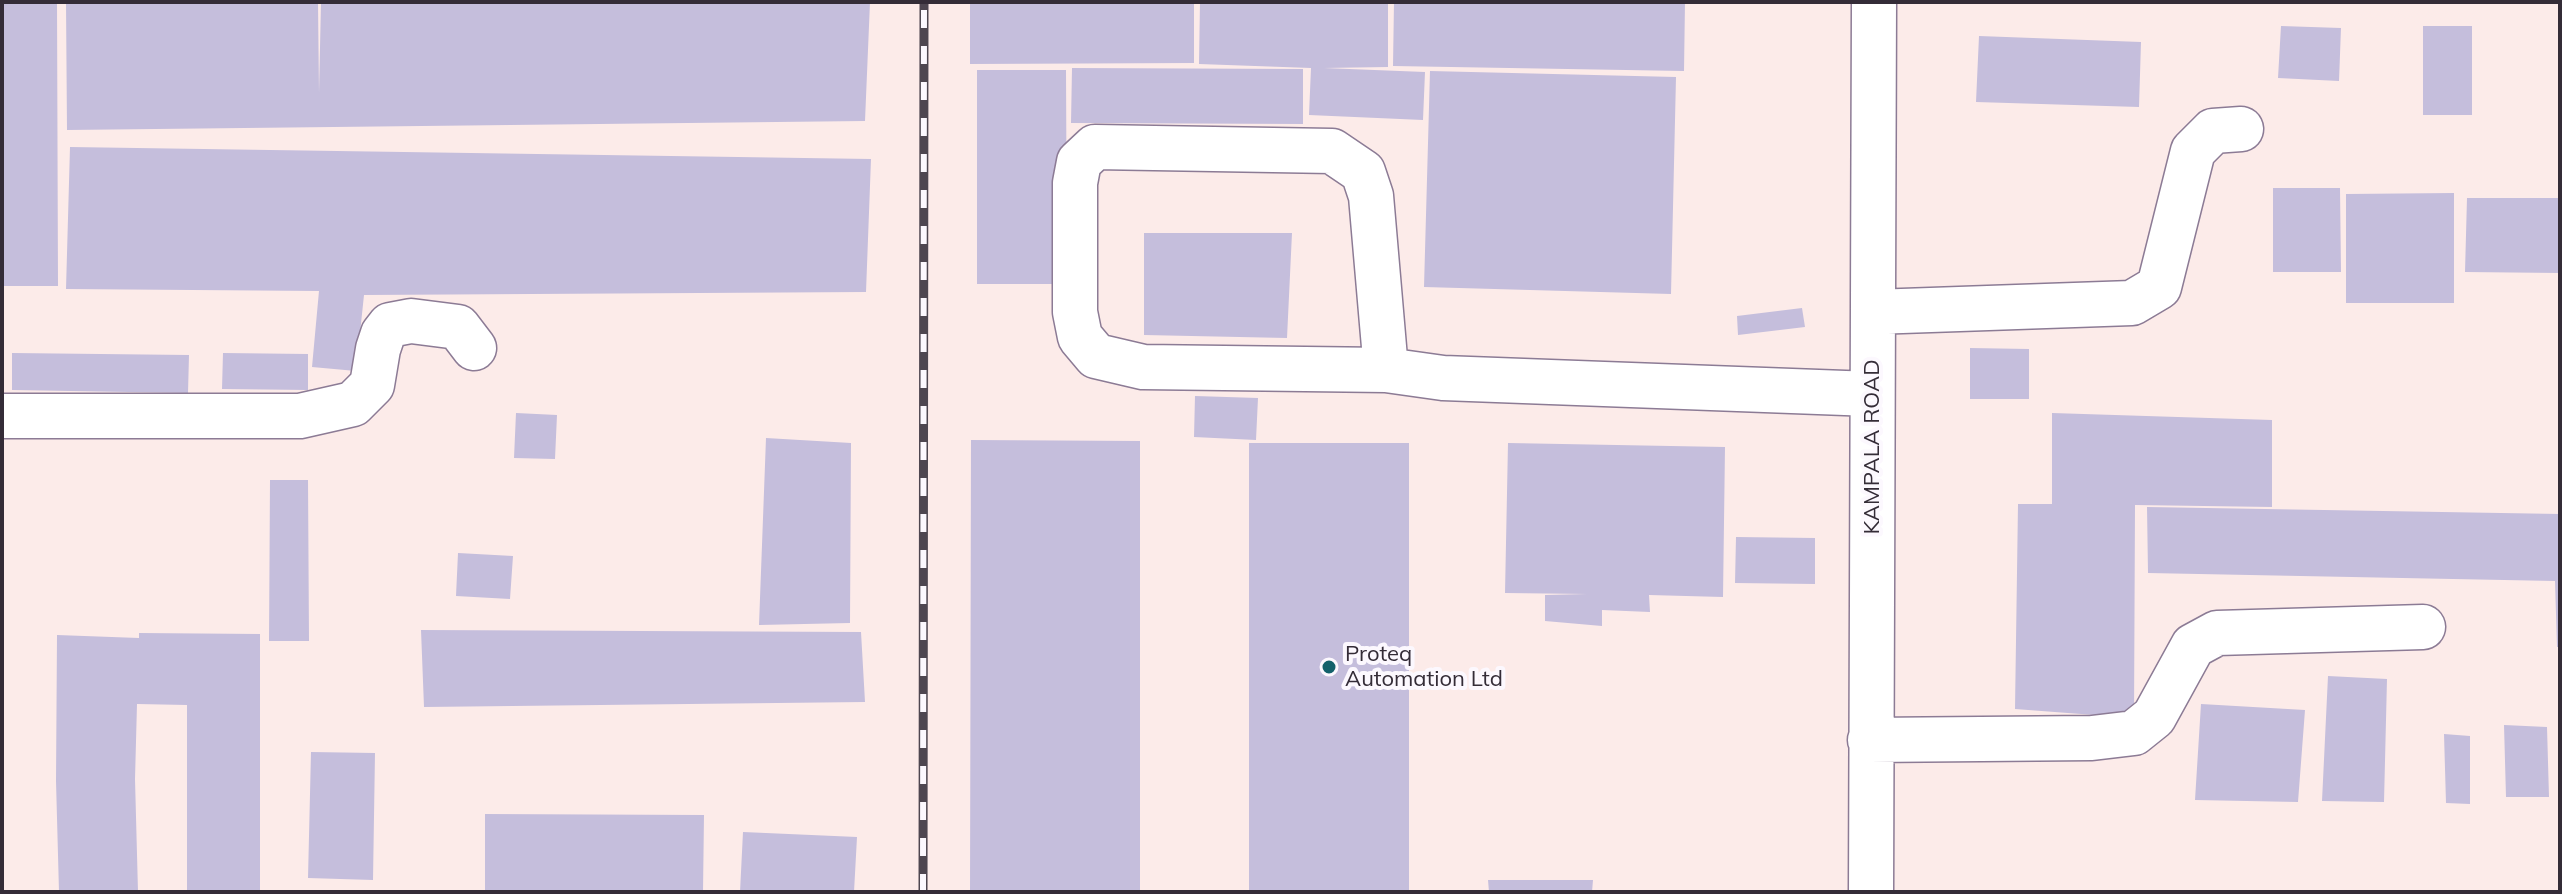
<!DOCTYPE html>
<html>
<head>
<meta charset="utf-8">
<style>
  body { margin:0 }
  #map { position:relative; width:2562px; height:894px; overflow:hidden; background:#fcf8fe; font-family:Mulish,sans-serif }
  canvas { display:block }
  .frame { position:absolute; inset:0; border:4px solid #342c37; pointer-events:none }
</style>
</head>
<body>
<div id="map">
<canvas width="2562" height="894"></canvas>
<div class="frame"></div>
</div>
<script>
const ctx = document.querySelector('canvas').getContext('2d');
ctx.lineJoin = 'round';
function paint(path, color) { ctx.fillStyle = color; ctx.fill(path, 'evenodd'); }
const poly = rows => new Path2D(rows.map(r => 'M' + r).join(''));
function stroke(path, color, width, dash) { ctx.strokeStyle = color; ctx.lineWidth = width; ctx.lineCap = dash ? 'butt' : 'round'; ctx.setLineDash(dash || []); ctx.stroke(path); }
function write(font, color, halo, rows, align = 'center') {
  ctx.font = font + ' Mulish,sans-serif'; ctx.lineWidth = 8; ctx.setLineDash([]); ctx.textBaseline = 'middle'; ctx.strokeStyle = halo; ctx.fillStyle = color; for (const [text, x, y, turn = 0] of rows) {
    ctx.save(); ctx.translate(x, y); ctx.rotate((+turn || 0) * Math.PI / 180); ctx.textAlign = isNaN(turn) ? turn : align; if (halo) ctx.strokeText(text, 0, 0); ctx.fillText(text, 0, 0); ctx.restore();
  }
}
const industrial = poly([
  [2,2,2560,2,2560,892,2,892]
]);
const building = poly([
  [2,2,57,2,58,286,3,286],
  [66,2,318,2,319,93,321,2,870,2,865,121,67,130],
  [970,2,1194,2,1194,63,970,64],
  [1200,2,1388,2,1388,67,1324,68,1425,72,1423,120,1309,115,1311,68,1199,64],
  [1394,2,1685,2,1684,71,1393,66],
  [2281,26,2341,28,2339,81,2278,78],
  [2423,26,2472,26,2472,115,2423,115],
  [1979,36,2141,42,2139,107,1976,102],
  [1072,68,1303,69,1303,124,1071,123],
  [977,70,1066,70,1067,284,977,284],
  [1430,71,1676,77,1671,294,1424,287],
  [70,147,871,159,866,292,364,295,356,371,312,367,319,291,66,289],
  [2273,188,2340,188,2341,272,2273,272],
  [2454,193,2454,303,2346,303,2346,194],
  [2467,198,2560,198,2560,273,2465,272],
  [1144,233,1292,233,1287,338,1144,335],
  [1802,308,1805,327,1738,335,1737,316],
  [1970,348,2029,349,2029,399,1970,399],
  [12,353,189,355,188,393,12,390],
  [223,353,308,354,308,390,222,389],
  [1195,396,1258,398,1256,440,1194,437],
  [516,413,557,415,555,459,514,458],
  [2052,413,2272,420,2272,507,2135,505,2134,718,2015,709,2018,504,2052,504],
  [766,438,851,443,850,623,759,625],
  [971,440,1140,441,1140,892,970,892],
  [1249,443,1409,443,1409,892,1249,892],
  [1508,443,1725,447,1723,597,1649,595,1650,612,1602,610,1602,626,1545,621,1545,595,1587,594,1505,593],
  [270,480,308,480,309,641,269,641],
  [2147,507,2560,514,2560,647,2557,647,2555,581,2148,573],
  [1736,537,1815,538,1815,584,1735,583],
  [458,553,513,556,510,599,456,596],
  [421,630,861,632,865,702,424,707],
  [139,633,260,634,260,892,187,892,187,705,137,704,135,779,138,892,59,892,56,781,57,635,139,638],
  [2328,676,2387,679,2384,802,2322,801],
  [2201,704,2305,710,2298,802,2195,800],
  [2504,725,2547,727,2549,797,2506,797],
  [2444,734,2470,736,2470,804,2446,803],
  [311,752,375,753,373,880,308,878],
  [485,814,704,815,703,892,485,891],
  [743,832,857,837,854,892,740,892],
  [1488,880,1593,880,1592,892,1489,892]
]);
const minor = poly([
  [1873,312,2132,303,2159,287,2193,151,2213,131,2241,129],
  [1386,370,1143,367,1096,356,1080,337,1075,312,1075,183,1079,162,1095,147,1332,151,1363,172,1371,196,1386,370,1443,378,1872,394],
  [2,416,300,416,353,404,372,385,378,349,383,334,390,325,411,321,458,327,474,348],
  [1870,740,2092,738,2134,733,2154,717,2193,646,2217,633,2423,627],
  [1871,892,1874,2]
]);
const rail = poly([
  [923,892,924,2]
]);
const markers = [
  [1329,667,8,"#13616b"]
];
const streetNames = [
  ["KAMPALA ROAD",1872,447,-90]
];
const poiNames = [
  ["Proteq",1345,654],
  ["Automation Ltd",1345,679]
];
paint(industrial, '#fcebe9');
paint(building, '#c5bedc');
stroke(minor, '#8c7b95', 47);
stroke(minor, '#fff', 44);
stroke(rail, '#4e4650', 9);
stroke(rail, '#fcf8fe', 6, [18]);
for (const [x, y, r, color] of markers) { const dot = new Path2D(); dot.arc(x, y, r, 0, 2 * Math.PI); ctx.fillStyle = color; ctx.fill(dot); stroke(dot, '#fcf8fe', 3); }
write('22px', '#342c37', '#fcf8fe', streetNames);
write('22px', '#342c37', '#fcf8fe', poiNames, 'left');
</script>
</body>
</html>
